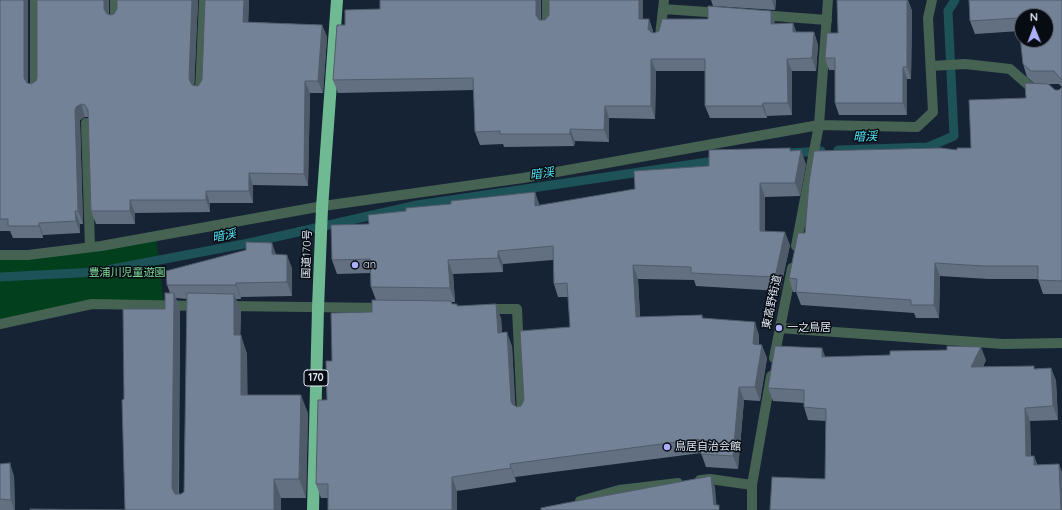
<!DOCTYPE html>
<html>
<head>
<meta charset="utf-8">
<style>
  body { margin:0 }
  #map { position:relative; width:1062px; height:510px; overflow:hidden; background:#162334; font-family:Quicksand,sans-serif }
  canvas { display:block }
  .north { position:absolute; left:1014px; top:8px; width:40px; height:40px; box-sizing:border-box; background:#070c13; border:1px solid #5f656e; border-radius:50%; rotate:359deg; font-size:11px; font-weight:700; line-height:16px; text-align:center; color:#e2eaf6 }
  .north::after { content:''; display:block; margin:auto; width:14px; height:18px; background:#acaffb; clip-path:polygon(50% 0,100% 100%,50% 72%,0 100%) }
</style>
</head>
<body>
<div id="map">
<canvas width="1062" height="510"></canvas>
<div class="north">N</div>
</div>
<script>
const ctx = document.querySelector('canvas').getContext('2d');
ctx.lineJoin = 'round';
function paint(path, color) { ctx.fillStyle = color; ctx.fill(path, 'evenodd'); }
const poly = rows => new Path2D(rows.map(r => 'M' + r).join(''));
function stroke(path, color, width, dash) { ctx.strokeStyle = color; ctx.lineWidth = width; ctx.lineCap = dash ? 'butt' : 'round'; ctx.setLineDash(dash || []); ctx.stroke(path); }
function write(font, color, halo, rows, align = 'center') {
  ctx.font = font + ' Quicksand,"Noto Sans JP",sans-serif'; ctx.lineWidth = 3; ctx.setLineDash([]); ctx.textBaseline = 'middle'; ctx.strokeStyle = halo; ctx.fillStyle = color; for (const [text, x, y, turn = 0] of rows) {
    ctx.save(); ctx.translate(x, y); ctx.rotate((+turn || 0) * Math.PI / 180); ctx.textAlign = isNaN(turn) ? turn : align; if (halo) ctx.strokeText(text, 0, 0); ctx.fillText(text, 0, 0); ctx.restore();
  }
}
const green = poly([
  [156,236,164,305,97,304,0,324,0,256]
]);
const stream = poly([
  [838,150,928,147,954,136,948,11,955,0],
  [790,153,821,151],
  [0,277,96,272,249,243,417,205,721,160]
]);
const lane = poly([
  [547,0,547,27],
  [663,9,721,13],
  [761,15,827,20],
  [115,21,115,0],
  [660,36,664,0],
  [931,66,965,64,1010,69,1035,91],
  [86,123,90,247],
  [226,306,386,308],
  [486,309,517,309,522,414],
  [0,324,92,304,200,306],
  [700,480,710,479,752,485],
  [580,501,619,490,678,483]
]);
const street = poly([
  [35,90,35,0],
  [200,92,204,0],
  [796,246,819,125,828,0],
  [0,255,28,255,101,246,323,206,523,178,819,125,917,127,933,112,928,18,932,0],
  [779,328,1003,344,1062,343],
  [774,358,792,268],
  [752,510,752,485,771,376]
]);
const highway = poly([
  [313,510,318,308,322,208,337,0]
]);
const wall = poly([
  [0,0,28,0,28,83,31,84,36,81,37,78,37,0,109,0,109,14,111,15,114,14,117,9,117,0,198,0,194,85,198,86,202,80,205,0,249,0,248,22,322,25,327,37,323,93,310,93,308,186,253,185,253,203,210,203,210,212,135,213,135,224,96,224,91,211,88,117,85,117,80,120,80,123,83,224,80,224,80,233,43,235,43,238,13,238,10,231,0,231],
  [380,0,541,0,541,20,545,20,549,15,549,0,643,0,643,19,649,19,653,31,653,33,654,33,708,19,771,11,775,24,796,32,814,32,818,45,816,71,792,71,792,115,767,116,767,118,710,118,705,106,705,71,656,71,655,119,609,118,609,142,575,141,574,146,504,147,503,144,480,145,475,132,474,90,338,93,333,80,345,25,380,9],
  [711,0,776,0,775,10,713,6],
  [837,0,908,0,912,11,911,79,907,79,907,115,839,115,835,103,835,70,829,70,825,58,838,33],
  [1062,0,1062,294,1043,294,1038,279,988,279,940,276,939,318,916,318,914,313,801,305,796,292,793,292,789,278,805,233,957,150,971,148,1026,98,1034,83,1027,77,1023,64,1020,31,975,34,970,21],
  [1049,84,1059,84,1062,87,1059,90,1055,90],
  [791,151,806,164,800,196,765,197,765,231,790,245,780,291,696,286,694,280,638,279,640,317,702,315,703,318,759,335,759,345,767,358,760,401,744,400,738,469,706,467,701,453,515,477,516,482,457,491,457,510,328,510,328,498,321,498,316,484,332,361,372,312,376,300,371,287,370,273,337,274,332,260,369,224,540,206,635,189,709,166],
  [553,260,554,284,558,297,568,297,570,327,521,406,517,407,515,406,512,346,502,333,501,318,452,304,452,302,455,302,453,274,503,272,503,264],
  [276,254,292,268,292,296,241,297,241,299,236,299,241,312,240,335,247,354,247,395,308,413,306,498,281,498,281,510,30,510,125,510,124,399,165,309,170,293,167,285],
  [176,298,187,299,184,492,181,494,179,494,180,312],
  [826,357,986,360,983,367,1035,369,1051,368,1056,381,1058,420,1030,421,1031,456,1034,456,1037,465,825,479,826,421,808,420,804,407,804,403,773,401,768,388],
  [0,464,14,476,15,510,0,510]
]);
const shadedWall = poly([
  [24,0,28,0,28,90,24,78],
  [104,0,109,0,108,21,104,9],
  [192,0,198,0,194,92,189,79],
  [244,0,249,0,248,34,243,22],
  [536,0,541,0,540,27,536,15],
  [639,0,643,0,643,31,639,19],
  [772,0,776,0,775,10],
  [907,0,912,11,911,79,907,67],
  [771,11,775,23,775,36,771,24],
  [649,19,653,31,653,41,648,29],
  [793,23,798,36,793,32],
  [322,25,327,37,323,93,318,81],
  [814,32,818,45,816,71,812,58],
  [651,59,656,71,655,119,651,106],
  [787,59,792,71,792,115,788,103],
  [903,67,907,79,907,115,903,103],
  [305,81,310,93,308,186,304,174],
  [763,103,767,116,767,118,762,106],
  [81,104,85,117,80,120,80,123,83,224,78,211,75,111,76,107],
  [605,106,609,118,609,142,604,130],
  [570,129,575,141,574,146,570,134],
  [801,150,806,164,800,196,795,183],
  [249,173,253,185,253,203,249,191],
  [760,183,765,197,765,244,760,231],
  [206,191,210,203,210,212,206,200],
  [535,192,540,206,535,206],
  [130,200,135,213,135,224,130,211],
  [75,211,80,224,80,233,76,221],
  [39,223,43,235,43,238,39,226],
  [785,232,790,245,780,291,775,277],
  [272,243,277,257,272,254],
  [498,251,503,264,503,272,498,258],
  [287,255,292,268,292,296,287,282],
  [448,260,453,274,455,302,450,288],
  [935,263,940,276,939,318,934,305],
  [633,265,638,279,641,331,636,317],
  [236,283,241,297,241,299,236,285],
  [174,293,180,312,178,507,172,488],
  [234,294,241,312,240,354,234,335],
  [496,304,501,318,503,346,498,333],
  [755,322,759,335,758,358,753,344],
  [507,332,512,346,516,414,511,401],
  [241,335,247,354,248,414,241,395],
  [762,345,767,358,760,401,755,387],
  [981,347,986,360,975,380,971,367],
  [822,348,827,361,822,357],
  [1051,368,1056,381,1058,420,1053,406],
  [739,387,744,400,738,469,733,456],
  [301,395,308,413,306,498,299,479],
  [1025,408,1030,421,1031,469,1026,456],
  [1034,456,1039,469,1034,465],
  [10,463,14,476,15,510,14,510,11,500],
  [510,464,515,477,516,482,511,468],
  [1059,464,1062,472,1062,510,1061,510],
  [711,476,715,487,717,510,714,505],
  [452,477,457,491,457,510,452,510],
  [274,479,281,498,281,510,274,510]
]);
const building = poly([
  [0,0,24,0,24,78,27,83,31,84,36,81,37,78,37,0,104,0,104,9,107,14,111,15,114,14,117,9,117,0,192,0,189,79,192,85,198,86,202,80,205,0,244,0,243,22,322,25,318,81,305,81,304,174,249,173,249,191,206,191,206,200,130,200,130,211,91,211,88,110,85,105,81,104,76,107,75,111,78,211,75,211,76,221,39,223,39,226,8,226,8,219,0,219,0,0],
  [380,0,536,0,536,15,539,20,545,20,549,15,549,0,639,0,639,19,649,19,648,29,651,32,654,33,659,31,662,19,708,19,708,6,771,11,771,24,793,23,793,32,814,32,812,58,787,59,788,103,763,103,762,106,705,106,705,59,651,59,651,106,605,106,604,130,570,129,570,134,500,134,500,131,475,132,473,78,333,80,337,25,345,25,345,10,380,9,380,0],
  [837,0,907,0,907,67,903,67,903,103,835,103,835,58,825,58,827,33,838,33,837,0],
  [969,0,1062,0,1062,80,1054,71,1031,71,1023,64,1018,18,970,21,969,0],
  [1022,16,1046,16,1046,40,1022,40,1022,16],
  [1025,83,1048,84,1055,90,1059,90,1062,87,1062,281,1038,280,1038,266,983,266,935,263,934,305,911,305,911,300,796,292,797,279,789,278,798,233,805,233,809,183,814,151,941,148,957,150,957,148,971,148,969,100,1026,98,1025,83],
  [790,148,790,151,801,150,795,183,760,183,760,231,785,232,775,277,691,273,691,267,633,265,636,317,702,315,702,318,755,322,753,344,762,345,755,387,739,387,733,456,701,454,699,439,510,464,511,468,452,477,452,510,328,510,328,484,316,484,318,400,327,400,326,361,332,361,331,313,372,312,372,300,451,301,452,304,457,304,457,306,496,304,498,333,507,332,511,401,512,404,517,407,521,406,524,400,520,331,570,327,567,283,554,284,553,246,498,251,498,258,448,260,450,288,371,287,370,259,332,260,331,225,369,224,368,215,406,211,406,208,451,204,451,201,535,192,535,206,635,189,634,171,709,166,709,150,790,148],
  [246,242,272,243,272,254,287,255,287,282,236,283,236,285,167,285,166,271,246,250,246,242],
  [165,293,174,293,172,488,175,494,181,494,184,492,187,293,234,294,234,335,241,335,241,395,301,395,299,479,274,479,274,510,30,510,30,509,125,510,122,400,124,399,123,309,165,309,165,293],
  [775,346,822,348,822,357,890,355,890,351,947,350,947,346,981,347,971,367,1034,366,1034,369,1051,368,1053,406,1025,408,1026,456,1034,456,1034,465,1059,464,1061,510,770,510,772,477,825,479,826,409,804,407,804,390,768,388,775,346],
  [10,463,11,500,0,499,0,464,10,463],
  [711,476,714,505,719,505,719,510,541,510,541,508,566,503,711,476]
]);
const markers = [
  [355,265,4,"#acaffb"],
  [779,328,4,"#acaffb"],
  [667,447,4,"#acaffb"]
];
const shields = [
  [316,378,24]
];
const shieldNames = [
  ["170",316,378]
];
const streetNames = [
  ["国道170号",307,254,-88],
  ["東高野街道",772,302,-78]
];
const poiNames = [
  ["an",363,265],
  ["一之鳥居",787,328],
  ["鳥居自治会館",675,447]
];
const parkNames = [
  ["豊浦川児童遊園",127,273]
];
const waterNames = [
  ["暗渓",865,137,-2],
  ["暗渓",542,174,-8],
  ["暗渓",224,236,-11]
];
paint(green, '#013f1d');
stroke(stream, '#1c5258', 9);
stroke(lane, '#456252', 10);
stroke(street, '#456252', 10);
stroke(highway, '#70ba93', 12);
paint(wall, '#637082');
paint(shadedWall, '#505b6a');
paint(building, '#738297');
stroke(building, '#505b6a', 1);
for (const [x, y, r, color] of markers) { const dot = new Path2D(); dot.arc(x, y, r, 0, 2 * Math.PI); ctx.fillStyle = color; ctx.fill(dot); stroke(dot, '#070c13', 1.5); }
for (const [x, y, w] of shields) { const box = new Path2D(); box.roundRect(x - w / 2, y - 8, w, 16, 3); ctx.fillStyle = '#070c13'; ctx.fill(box); stroke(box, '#e2eaf6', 1); }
write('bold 10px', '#e2eaf6', null, shieldNames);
write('11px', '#e2eaf6', '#070c13', streetNames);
write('11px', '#e2eaf6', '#070c13', poiNames, 'left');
write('11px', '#80da9b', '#070c13', parkNames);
write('italic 12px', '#55e8f8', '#070c13', waterNames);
</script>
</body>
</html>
